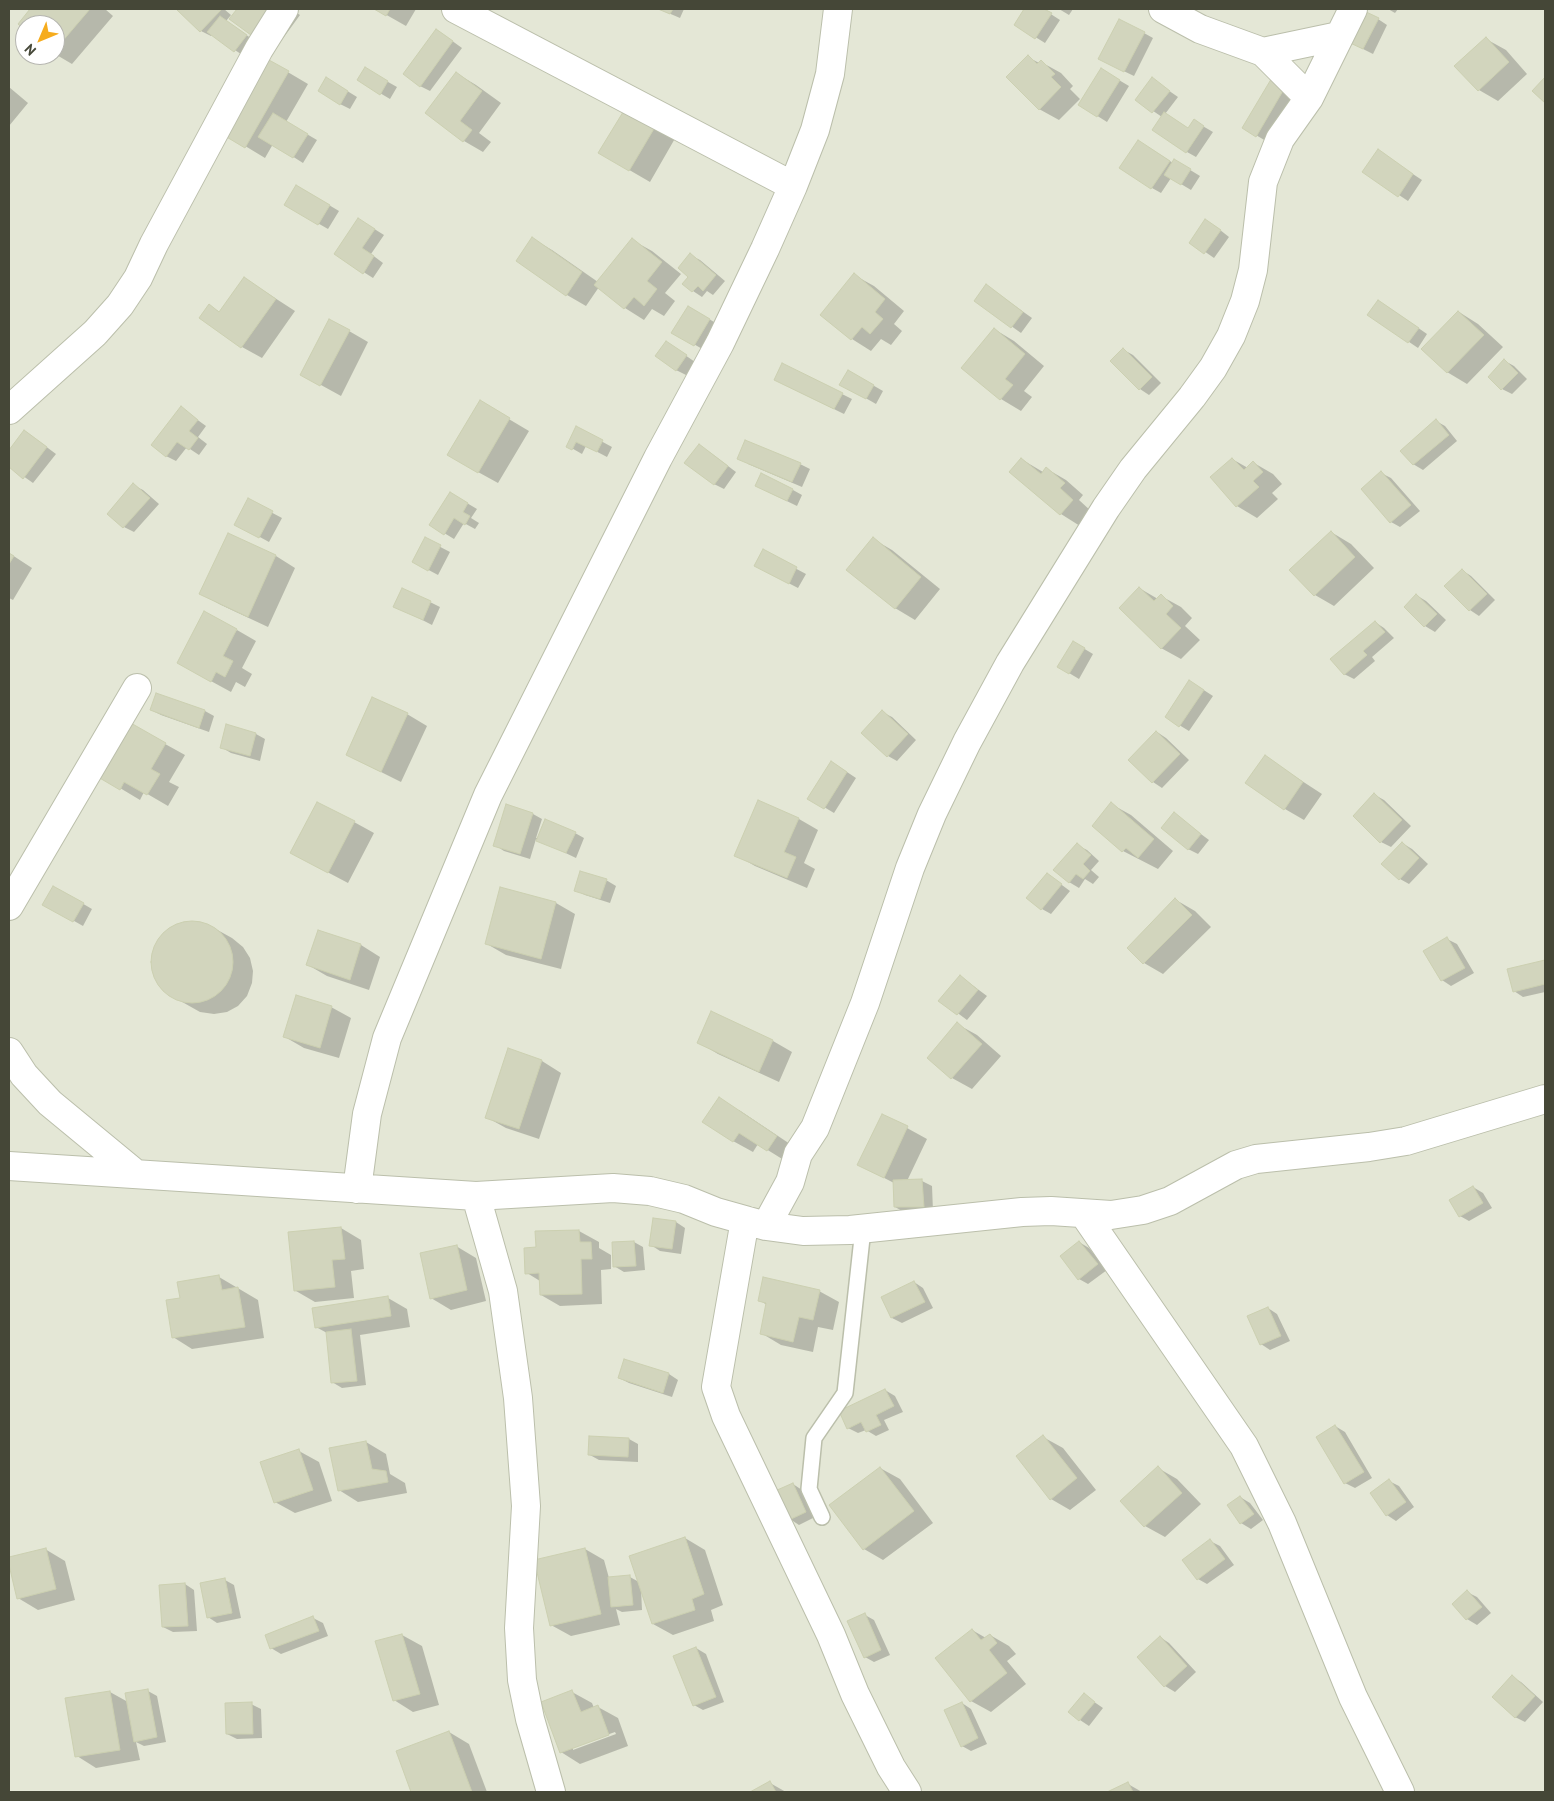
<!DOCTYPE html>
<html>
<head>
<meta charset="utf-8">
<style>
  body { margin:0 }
  #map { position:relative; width:1554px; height:1801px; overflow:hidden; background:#f1f4e8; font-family:"PT Sans",sans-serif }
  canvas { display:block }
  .frame { position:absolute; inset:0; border:10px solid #454737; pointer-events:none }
  .north { position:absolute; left:15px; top:15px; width:50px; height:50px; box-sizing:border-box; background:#fff; border:1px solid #b5b5af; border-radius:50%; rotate:225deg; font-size:14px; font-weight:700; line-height:20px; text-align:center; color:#454737 }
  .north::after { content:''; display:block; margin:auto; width:18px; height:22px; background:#f6ac1d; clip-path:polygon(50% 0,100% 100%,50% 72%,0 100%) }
</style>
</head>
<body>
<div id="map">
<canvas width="1554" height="1801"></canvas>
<div class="frame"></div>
<div class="north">N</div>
</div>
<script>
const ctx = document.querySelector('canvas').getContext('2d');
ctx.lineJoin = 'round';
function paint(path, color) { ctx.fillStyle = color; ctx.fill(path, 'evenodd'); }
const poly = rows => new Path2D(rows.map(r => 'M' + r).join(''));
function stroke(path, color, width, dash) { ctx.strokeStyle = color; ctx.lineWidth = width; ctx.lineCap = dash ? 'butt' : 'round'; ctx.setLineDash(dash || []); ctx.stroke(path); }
const residential = poly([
  [9,9,1545,9,1545,1792,9,1792],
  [25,25,55,25,55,55,25,55]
]);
const shadow = poly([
  [32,9,105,9,113,16,72,64,55,54,55,25,25,25,25,29,19,24],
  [178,9,224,9,231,15,226,21,255,41,244,56,212,35,211,36,201,31],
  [238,9,291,9,300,15,276,48,256,37,231,19],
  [376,9,416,9,406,26],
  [659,9,684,9,680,18],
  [1026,9,1043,9,1060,20,1045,43,1016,25],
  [1059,9,1073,9,1069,15],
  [1388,9,1398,9,1395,13],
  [1378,19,1387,25,1373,54,1357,46],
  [437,30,462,48,430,91,420,86],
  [1144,33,1153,38,1134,76,1109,64],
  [1486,39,1506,50,1527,74,1498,101,1479,90],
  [1028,57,1039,63,1041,62,1061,73,1073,86,1070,89,1080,99,1059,120,1039,109],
  [269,61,308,84,286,122,317,140,303,163,273,144,265,158,227,135],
  [365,69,397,87,390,99,358,80],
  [1102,70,1129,86,1107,122,1080,105],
  [456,73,476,85,501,103,479,133,491,142,483,152,464,141,426,113],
  [1274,78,1296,90,1266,141,1244,128],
  [1152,79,1178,97,1165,114,1189,129,1194,121,1213,132,1196,157,1187,152,1162,117,1137,100],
  [336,84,357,97,350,109,340,104],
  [9,87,28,103,9,126],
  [648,117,677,135,650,182,600,153],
  [1148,147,1173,163,1174,160,1200,176,1191,190,1171,178,1161,193,1152,188],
  [1387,157,1422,180,1408,201,1399,195],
  [297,186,339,211,328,229,286,205],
  [368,225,384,235,371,254,383,263,373,278,335,254],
  [1215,226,1229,237,1214,258,1191,242],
  [533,239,552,250,598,282,632,240,652,251,681,274,665,293,675,301,664,316,652,309,644,320,625,308,599,287,586,306,567,295],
  [690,255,700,260,725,281,713,295,707,291,702,297,693,291],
  [854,275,874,286,904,311,894,324,902,331,891,345,881,339,871,351,852,339,822,315],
  [244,278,295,311,262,358,242,347,201,318,209,306,220,312],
  [987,286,1032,318,1021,333,976,301],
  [689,307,719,325,704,350,673,332],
  [1388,307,1427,334,1418,348,1369,315],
  [1459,312,1478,324,1503,347,1467,384,1447,372],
  [994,329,1014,341,1044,366,1024,391,1032,397,1021,411,1001,399,962,368],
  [349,331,368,342,341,396,301,374],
  [675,348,695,362,686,375,676,370],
  [1124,350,1133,355,1161,383,1149,395,1140,389,1112,361],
  [1505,361,1514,366,1527,379,1512,394,1502,389,1490,376],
  [848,371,883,391,876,404,841,384],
  [785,385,842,394,852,399,844,414],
  [480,402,529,431,498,483,478,472],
  [181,408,206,426,198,437,207,444,199,455,187,447,176,461,166,456],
  [1436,421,1445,426,1457,441,1423,470,1413,464],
  [577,428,612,447,607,457,586,446,582,454,568,446],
  [25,431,56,454,33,483,9,466,9,452],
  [708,451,736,472,724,489,714,484],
  [1021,459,1043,472,1047,469,1066,480,1083,495,1079,500,1092,512,1080,526,1061,514,1011,472],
  [1232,459,1248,468,1254,463,1273,474,1282,484,1272,493,1278,499,1257,518,1237,506,1212,477],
  [748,464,800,464,810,469,802,487],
  [1381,473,1391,478,1420,511,1400,527,1391,522],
  [133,485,143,490,159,504,134,532,124,527,109,514],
  [793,490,802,495,797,506,766,491],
  [450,493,477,509,471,518,479,523,475,529,464,523,454,539,431,525],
  [248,500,282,518,269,542,236,524],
  [1331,532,1351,544,1374,568,1334,606,1315,595],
  [228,534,276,556,295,568,268,627,221,605,201,594],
  [425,539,450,552,438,575,423,567],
  [873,539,892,550,940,589,915,620,895,608],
  [763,551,806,574,798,588,765,571],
  [9,553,32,568,13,600,9,598],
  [1462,570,1471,576,1495,600,1479,616,1470,610],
  [1139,588,1158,599,1161,596,1181,607,1192,618,1185,626,1200,640,1181,659,1161,648],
  [1416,595,1426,601,1446,620,1435,632,1425,626,1406,607],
  [430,602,440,607,432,625,395,606],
  [1375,622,1384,628,1394,638,1372,657,1375,661,1354,679,1344,674],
  [237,630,256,641,242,668,252,674,245,687,236,682,231,692,198,674],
  [1073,642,1093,654,1079,679,1059,667],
  [1199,687,1213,696,1189,731,1166,717],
  [157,695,205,711,214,716,209,732,161,715,151,710],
  [882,712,892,717,916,740,897,761,888,756],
  [407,714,427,726,401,782,347,755],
  [129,724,185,755,169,782,179,787,168,806,144,792,140,800,100,776],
  [1157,732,1166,738,1189,760,1162,788,1153,782],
  [256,734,265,739,260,761,231,753,221,747],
  [1265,757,1322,794,1304,820,1285,809],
  [841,768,856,778,834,813,809,798],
  [1375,795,1384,800,1411,826,1391,847,1381,842],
  [1111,804,1131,815,1173,851,1158,869,1123,851],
  [507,806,533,814,542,819,536,838,575,833,584,838,576,858,536,839,530,859,504,851,495,845],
  [1174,814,1209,840,1198,854,1188,849],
  [799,819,818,830,804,863,815,869,807,888,755,866,736,855],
  [354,822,374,833,348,883,312,864],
  [1402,843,1412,849,1428,864,1409,884,1400,879],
  [1077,845,1087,850,1099,861,1091,870,1099,877,1093,884,1085,879,1079,888,1069,882],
  [1047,874,1070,891,1051,914,1042,909],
  [606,880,616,886,610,903,585,895,575,890],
  [54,887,92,909,83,926,44,904],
  [501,888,556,903,575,914,561,969,506,955,487,944],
  [1176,900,1195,911,1211,927,1163,974,1144,963],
  [186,922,200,922,212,927,232,938,243,947,250,958,253,971,252,983,247,996,238,1006,227,1012,214,1014,200,1012,168,994,159,984,153,972,152,959,155,946,163,934,174,926],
  [318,932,361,945,380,957,369,990,327,976,308,965],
  [1447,939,1457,944,1474,973,1451,986,1442,980],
  [1545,961,1545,992,1523,997,1514,991,1509,970],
  [960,976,987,996,967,1020,940,1000],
  [331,1007,351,1018,339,1058,304,1048,285,1037],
  [711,1013,773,1041,792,1052,779,1082,718,1054,698,1042],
  [957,1024,977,1035,1001,1056,972,1089,952,1078,928,1058],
  [509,1050,542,1061,561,1073,539,1139,506,1128,486,1117],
  [739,1110,796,1148,787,1162,758,1144,753,1152,733,1141],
  [907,1128,927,1139,907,1181,922,1181,932,1186,933,1211,904,1212,895,1207,894,1183,859,1165],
  [1473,1187,1483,1193,1492,1208,1469,1221,1460,1216],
  [676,1222,685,1228,681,1254,660,1251,651,1245],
  [341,1228,361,1240,364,1269,351,1271,354,1298,315,1302,296,1291],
  [579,1231,599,1242,599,1248,611,1255,611,1269,601,1270,602,1304,560,1306,541,1295,540,1281,527,1273,537,1249],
  [634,1242,643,1247,645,1270,624,1272,614,1266],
  [1079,1242,1089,1248,1107,1270,1088,1284,1079,1279],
  [456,1246,476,1258,486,1301,451,1310,431,1298],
  [219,1277,258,1300,264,1338,192,1349,173,1337,181,1299],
  [914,1282,923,1288,933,1308,902,1323,892,1318,883,1297],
  [819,1291,839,1302,833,1330,818,1327,813,1352,781,1345,761,1333,767,1305,759,1300],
  [388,1298,407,1309,410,1327,360,1335,366,1385,342,1388,332,1382,327,1333,316,1327],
  [1268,1308,1277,1314,1290,1341,1270,1350,1261,1344],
  [669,1374,678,1380,672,1397,629,1383,619,1378],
  [885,1390,895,1396,903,1412,884,1420,889,1430,876,1436,866,1430,858,1433,848,1428],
  [1335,1426,1345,1432,1372,1478,1355,1488,1345,1483],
  [1043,1437,1063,1448,1096,1490,1070,1510,1051,1499],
  [629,1439,638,1444,638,1462,599,1460,590,1455],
  [366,1442,386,1454,390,1474,405,1483,407,1493,358,1502,339,1490],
  [299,1451,319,1462,332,1501,295,1513,275,1502],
  [880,1468,900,1479,933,1523,883,1560,864,1549],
  [1158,1468,1177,1479,1201,1504,1165,1537,1145,1526,1122,1501],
  [1389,1481,1399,1486,1414,1507,1396,1521,1387,1515],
  [793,1484,802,1490,815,1517,799,1525,790,1519],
  [1240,1497,1250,1503,1263,1520,1251,1529,1241,1523],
  [685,1538,705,1550,723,1605,711,1610,714,1621,673,1635,653,1624,641,1589,642,1610,622,1612,616,1609,620,1625,571,1636,551,1625,585,1549,604,1560,609,1578,630,1577,639,1582],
  [1210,1541,1220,1546,1234,1565,1207,1584,1198,1579],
  [45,1549,65,1561,75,1600,38,1610,18,1598,9,1558],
  [225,1580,234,1585,241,1618,217,1623,208,1617],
  [185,1584,194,1590,197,1631,173,1632,163,1627],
  [1467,1592,1477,1597,1491,1613,1477,1625,1467,1619,1454,1604],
  [865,1615,874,1620,890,1655,874,1662,865,1657],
  [313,1618,323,1623,328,1636,281,1654,271,1648],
  [972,1630,986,1638,990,1635,1009,1646,1016,1654,1007,1661,1026,1684,991,1712,971,1701],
  [402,1635,422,1646,439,1705,413,1712,394,1700],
  [1160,1637,1169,1643,1196,1672,1175,1692,1165,1686,1138,1657],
  [696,1648,706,1654,724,1702,703,1710,694,1705],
  [1512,1677,1521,1682,1543,1702,1525,1722,1515,1717],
  [148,1691,157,1696,166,1742,144,1746,136,1742,140,1760,96,1768,77,1756,110,1692,128,1702],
  [572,1692,592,1703,594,1708,598,1707,618,1718,628,1746,580,1764,561,1752],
  [615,1732,616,1734,573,1750,573,1747],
  [1084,1695,1103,1708,1089,1726,1080,1720],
  [962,1703,971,1709,987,1744,971,1751,962,1746],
  [251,1704,261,1709,262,1738,237,1739,227,1734],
  [449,1732,469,1744,487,1792,413,1792,398,1752],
  [770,1783,786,1792,753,1792],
  [1128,1784,1142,1792,1110,1792]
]);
const building = poly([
  [30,9,90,9,55,50,55,25,25,25,25,31,18,24,30,9],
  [176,9,222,9,200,32,176,9],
  [237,9,277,9,255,38,229,19,237,9],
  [374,9,390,9,386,16,374,9],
  [658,9,673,9,670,14,658,9],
  [1024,9,1044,9,1052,13,1035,39,1014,25,1024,9],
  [1362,10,1379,18,1363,49,1346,41,1362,10],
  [220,16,247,35,234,52,207,32,220,16],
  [1119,19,1145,32,1124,72,1098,59,1119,19],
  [436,29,453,41,420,87,403,74,436,29],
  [1486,37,1509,62,1478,91,1454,66,1486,37],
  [1028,55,1037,64,1041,60,1055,74,1051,77,1061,87,1039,110,1006,77,1028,55],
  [269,60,289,71,245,148,225,136,269,60],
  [365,67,388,81,380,95,357,80,365,67],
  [1101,68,1120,80,1097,117,1078,105,1101,68],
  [456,72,482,91,460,121,472,130,463,142,425,113,456,72],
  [1273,76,1287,84,1256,137,1242,128,1273,76],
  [326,77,348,91,340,105,318,91,326,77],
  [1152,77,1170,91,1152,113,1135,100,1152,77],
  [1545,77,1545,103,1532,91,1545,77],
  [628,104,658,122,629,171,598,153,628,104],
  [1164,112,1188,128,1194,119,1204,126,1186,153,1152,130,1164,112],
  [273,113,308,134,293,158,258,137,273,113],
  [1138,140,1170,161,1151,189,1119,168,1138,140],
  [1378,149,1413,174,1398,197,1362,172,1378,149],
  [1174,159,1191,169,1181,185,1164,175,1174,159],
  [296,185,330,205,318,225,284,205,296,185],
  [358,218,375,229,362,248,374,256,363,274,334,254,358,218],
  [1205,219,1221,230,1204,254,1189,243,1205,219],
  [532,237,582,272,566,296,516,261,532,237],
  [632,238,662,262,647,281,657,289,644,306,634,297,624,309,594,285,632,238],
  [690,253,716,275,703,291,698,286,692,292,682,284,688,277,678,268,690,253],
  [854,273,885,299,875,312,883,319,870,334,862,327,851,340,820,315,854,273],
  [244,277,276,299,241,348,199,318,209,304,219,312,244,277],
  [986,284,1023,312,1011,328,974,301,986,284],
  [1378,300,1419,328,1408,343,1367,315,1378,300],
  [688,306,710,319,694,346,671,333,688,306],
  [1458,311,1484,335,1447,373,1421,349,1458,311],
  [329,319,350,330,320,386,300,375,329,319],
  [994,328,1025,354,1005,379,1013,385,1000,400,961,368,994,328],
  [666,341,687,355,676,371,655,356,666,341],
  [1123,348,1152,377,1139,390,1110,361,1123,348],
  [1504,359,1518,373,1501,390,1488,377,1504,359],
  [782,363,843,393,834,409,774,380,782,363],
  [848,370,874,385,866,399,839,385,848,370],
  [480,400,510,418,478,473,447,455,480,400],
  [181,406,198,420,189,431,198,438,189,450,177,442,166,457,151,445,181,406],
  [1436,419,1449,435,1413,465,1400,451,1436,419],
  [576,426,603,440,597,452,576,442,572,450,566,447,576,426],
  [24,430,47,447,23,479,9,467,9,450,24,430],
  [745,440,801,463,792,482,737,459,745,440],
  [699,444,728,466,714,485,684,463,699,444],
  [1021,458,1041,474,1046,467,1065,483,1060,488,1073,500,1060,515,1009,472,1021,458],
  [1232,458,1244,470,1253,461,1263,472,1253,481,1259,487,1236,507,1210,477,1232,458],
  [1381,471,1411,505,1390,523,1361,489,1381,471],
  [761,473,793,489,787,501,755,486,761,473],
  [133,483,150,498,123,528,107,514,133,483],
  [450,492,468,503,463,512,470,516,465,525,454,518,444,535,429,525,450,492],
  [248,498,273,511,259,538,234,525,248,498],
  [1331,531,1355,557,1314,596,1289,570,1331,531],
  [228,533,276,555,248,617,199,594,228,533],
  [425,537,441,545,428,571,412,562,425,537],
  [873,537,921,577,895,609,846,570,873,537],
  [763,549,797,567,789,584,754,566,763,549],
  [9,553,14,556,9,564,9,553],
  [1462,569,1487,594,1469,611,1444,586,1462,569],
  [1139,587,1154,601,1161,594,1173,606,1166,614,1181,628,1161,649,1119,608,1139,587],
  [402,588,431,601,423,620,393,607,402,588],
  [1416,594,1437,614,1424,627,1404,607,1416,594],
  [204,611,237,629,223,656,233,661,225,677,216,672,211,682,177,663,204,611],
  [1375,621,1385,632,1363,651,1367,655,1344,675,1330,659,1375,621],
  [1073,641,1085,648,1069,674,1057,667,1073,641],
  [1189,680,1204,690,1179,727,1165,717,1189,680],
  [156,693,205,710,199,728,150,710,156,693],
  [372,697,408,713,381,772,346,755,372,697],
  [882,710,908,734,887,757,861,733,882,710],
  [129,722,166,743,151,769,160,774,147,795,124,782,120,790,98,777,129,722],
  [226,724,256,733,250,756,220,748,226,724],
  [1156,731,1180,754,1152,783,1128,760,1156,731],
  [1265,755,1303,782,1284,810,1245,783,1265,755],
  [831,761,847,772,824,809,807,799,831,761],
  [1374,793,1402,820,1380,843,1353,816,1374,793],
  [758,800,799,818,784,852,796,857,787,878,734,856,758,800],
  [317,802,355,821,328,873,290,853,317,802],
  [1111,802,1154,839,1138,858,1126,848,1122,852,1092,826,1111,802],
  [506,804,533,813,520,854,493,846,506,804],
  [1174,812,1201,834,1188,850,1161,828,1174,812],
  [545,819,576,832,566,853,536,841,545,819],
  [1402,842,1419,858,1399,880,1381,864,1402,842],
  [1077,843,1091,855,1083,864,1090,871,1083,879,1076,874,1069,883,1053,870,1077,843],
  [580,871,607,879,600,899,574,891,580,871],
  [1047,873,1062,884,1041,910,1026,898,1047,873],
  [53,886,84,903,73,922,42,905,53,886],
  [500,887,556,902,541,959,485,944,500,887],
  [1175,898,1192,915,1143,964,1127,948,1175,898],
  '151 962a41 41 0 1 1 82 0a41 41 0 1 1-82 0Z',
  [318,930,361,944,350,980,306,965,318,930],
  [1447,937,1465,968,1441,981,1423,951,1447,937],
  [1545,960,1545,984,1513,992,1507,969,1545,960],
  [960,975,978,990,957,1015,938,1001,960,975],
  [296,995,332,1006,320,1048,283,1037,296,995],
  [711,1011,773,1040,759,1072,697,1043,711,1011],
  [957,1022,982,1044,951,1079,927,1058,957,1022],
  [508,1048,542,1060,519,1129,485,1118,508,1048],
  [719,1097,777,1136,767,1151,739,1133,733,1142,702,1122,719,1097],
  [882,1114,908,1126,884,1178,857,1165,882,1114],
  [922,1179,924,1207,894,1207,893,1180,922,1179],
  [1473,1186,1483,1203,1459,1217,1449,1200,1473,1186],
  [653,1218,676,1221,672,1249,649,1246,653,1218],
  [341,1227,345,1259,332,1260,335,1287,294,1291,288,1232,341,1227],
  [579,1230,580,1242,591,1242,592,1259,581,1259,582,1294,540,1295,539,1273,525,1274,524,1248,536,1247,535,1231,579,1230],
  [634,1241,636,1266,613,1267,612,1242,634,1241],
  [1079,1241,1098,1264,1078,1280,1060,1256,1079,1241],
  [457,1245,467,1290,430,1299,420,1253,457,1245],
  [219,1275,222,1290,238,1287,245,1327,172,1338,166,1300,180,1298,177,1282,219,1275],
  [763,1277,820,1290,813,1320,799,1317,793,1342,760,1334,766,1303,758,1301,763,1277],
  [914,1281,925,1302,891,1318,881,1297,914,1281],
  [388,1296,391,1316,315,1328,312,1308,388,1296],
  [1268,1307,1281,1336,1260,1345,1247,1316,1268,1307],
  [351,1329,357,1381,331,1383,326,1332,351,1329],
  [624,1359,669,1373,663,1393,618,1378,624,1359],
  [885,1389,894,1406,876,1415,881,1425,866,1432,861,1422,847,1429,839,1411,885,1389],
  [1335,1425,1364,1472,1344,1484,1316,1437,1335,1425],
  [1043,1435,1077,1478,1050,1500,1016,1456,1043,1435],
  [589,1436,629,1438,628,1457,588,1455,589,1436],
  [366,1441,372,1469,386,1471,388,1482,338,1491,329,1448,366,1441],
  [299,1449,313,1490,274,1503,260,1462,299,1449],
  [1158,1466,1182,1493,1144,1527,1120,1501,1158,1466],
  [880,1467,914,1511,863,1550,829,1505,880,1467],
  [1389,1479,1406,1502,1386,1516,1370,1493,1389,1479],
  [793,1483,806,1512,789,1520,775,1491,793,1483],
  [1240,1496,1254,1514,1240,1524,1227,1505,1240,1496],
  [685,1537,704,1594,692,1599,695,1610,652,1624,629,1556,685,1537],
  [1210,1539,1225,1559,1197,1580,1182,1560,1210,1539],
  [46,1548,56,1589,17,1599,9,1565,9,1557,46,1548],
  [585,1548,601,1614,550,1626,534,1560,585,1548],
  [630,1575,633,1605,611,1607,608,1577,630,1575],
  [225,1578,232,1613,207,1618,200,1583,225,1578],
  [185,1583,188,1626,162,1627,159,1585,185,1583],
  [1467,1590,1482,1607,1466,1620,1452,1604,1467,1590],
  [865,1613,881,1650,864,1658,847,1621,865,1613],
  [313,1616,319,1631,270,1649,265,1635,313,1616],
  [972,1629,981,1640,990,1634,997,1643,989,1650,1007,1673,970,1702,935,1658,972,1629],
  [402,1634,420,1694,393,1701,375,1641,402,1634],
  [1160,1636,1187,1666,1164,1687,1137,1657,1160,1636],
  [696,1647,716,1697,693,1706,673,1656,696,1647],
  [1512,1675,1535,1696,1515,1718,1492,1697,1512,1675],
  [148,1689,157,1737,134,1742,125,1693,148,1689],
  [572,1690,581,1712,598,1705,609,1735,560,1753,541,1702,572,1690],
  [110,1691,120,1750,75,1757,65,1698,110,1691],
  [1084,1693,1095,1702,1079,1721,1068,1712,1084,1693],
  [252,1702,253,1734,226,1734,225,1703,252,1702],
  [962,1702,978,1738,961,1747,944,1710,962,1702],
  [449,1731,472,1792,411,1792,396,1751,449,1731],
  [770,1781,776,1792,750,1792,770,1781],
  [1128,1782,1133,1792,1107,1792,1128,1782]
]);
const service = poly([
  [822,1517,809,1489,814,1438,845,1393,863,1229]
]);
const minor = poly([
  [456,9,793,186],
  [1163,9,1200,29,1263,52,1309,98],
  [1263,52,1339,36],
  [9,410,95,333,120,305,138,278,154,244,259,49,284,9],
  [9,906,137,688],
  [9,1052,24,1075,50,1103,136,1174],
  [9,1166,476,1196,613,1188,650,1191,684,1199,716,1212,766,1226,803,1231,850,1230,1022,1212,1051,1211,1111,1215,1143,1210,1170,1201,1236,1165,1256,1159,1369,1147,1406,1141,1545,1099],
  [357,1189,367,1114,387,1038,488,795,658,458,720,343,765,249,793,186,815,130,830,74,838,9],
  [476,1196,503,1291,518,1398,526,1506,519,1628,522,1680,530,1719,551,1792],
  [1084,1214,1244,1446,1282,1523,1353,1697,1400,1792],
  [745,1220,716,1387,726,1416,831,1635,855,1694,891,1767,907,1792],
  [766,1226,790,1182,798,1154,815,1128,865,1003,910,868,932,814,967,742,1010,663,1106,508,1133,469,1192,397,1213,368,1231,336,1245,301,1253,270,1263,182,1280,139,1309,98,1353,9]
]);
paint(residential, '#e4e7d6');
paint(shadow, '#0003');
paint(building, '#d2d5bd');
stroke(building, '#ccd0b1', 1);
stroke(service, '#bbbfab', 18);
stroke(minor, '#bbbfab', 30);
stroke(service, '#fff', 15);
stroke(minor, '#fff', 28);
</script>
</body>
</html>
